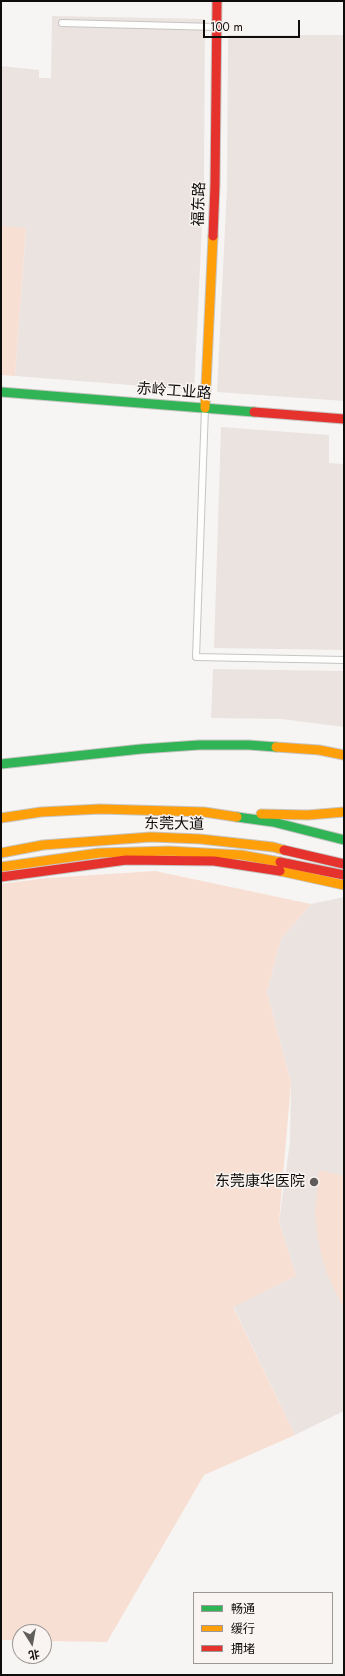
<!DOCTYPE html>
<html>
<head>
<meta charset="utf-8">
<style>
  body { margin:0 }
  #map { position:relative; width:345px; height:1676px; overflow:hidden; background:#f7f5f3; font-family:Jost,"Noto Sans SC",sans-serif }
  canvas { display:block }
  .frame { position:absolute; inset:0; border:2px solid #0e0d0c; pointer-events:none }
  .legend { position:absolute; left:193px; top:1592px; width:140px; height:72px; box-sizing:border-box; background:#f9f4f1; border:1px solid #9b9895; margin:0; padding:5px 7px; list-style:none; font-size:12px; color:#0e0d0c }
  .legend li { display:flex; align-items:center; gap:8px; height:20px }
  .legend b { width:20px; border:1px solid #9b9895 }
  .north { position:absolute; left:12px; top:1624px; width:40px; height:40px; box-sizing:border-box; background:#f9f4f1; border:1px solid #9b9895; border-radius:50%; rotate:169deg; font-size:11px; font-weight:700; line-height:16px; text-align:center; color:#0e0d0c }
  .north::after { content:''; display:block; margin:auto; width:14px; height:18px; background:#605e5d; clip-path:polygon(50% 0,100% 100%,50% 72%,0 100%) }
  .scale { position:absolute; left:203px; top:20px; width:97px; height:18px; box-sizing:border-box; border:2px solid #0e0d0c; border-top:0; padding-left:5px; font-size:12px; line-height:14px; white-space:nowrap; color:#0e0d0c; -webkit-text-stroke:3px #f9f4f1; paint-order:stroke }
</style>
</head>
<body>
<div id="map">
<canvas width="345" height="1676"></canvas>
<div class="frame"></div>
<ul class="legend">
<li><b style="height:5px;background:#30b455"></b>畅通</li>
<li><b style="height:5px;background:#ff9f0a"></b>缓行</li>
<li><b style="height:5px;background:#e5322d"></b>拥堵</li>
</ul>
<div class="north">北</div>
<div class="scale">100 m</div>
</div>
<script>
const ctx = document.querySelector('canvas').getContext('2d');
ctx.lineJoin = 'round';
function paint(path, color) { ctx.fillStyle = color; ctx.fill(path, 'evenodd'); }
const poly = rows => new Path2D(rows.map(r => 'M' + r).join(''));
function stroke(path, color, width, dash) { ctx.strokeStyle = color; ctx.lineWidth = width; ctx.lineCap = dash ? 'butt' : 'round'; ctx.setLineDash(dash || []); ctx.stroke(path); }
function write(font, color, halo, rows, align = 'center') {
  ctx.font = font + ' Jost,"Noto Sans SC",sans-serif'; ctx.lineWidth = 3; ctx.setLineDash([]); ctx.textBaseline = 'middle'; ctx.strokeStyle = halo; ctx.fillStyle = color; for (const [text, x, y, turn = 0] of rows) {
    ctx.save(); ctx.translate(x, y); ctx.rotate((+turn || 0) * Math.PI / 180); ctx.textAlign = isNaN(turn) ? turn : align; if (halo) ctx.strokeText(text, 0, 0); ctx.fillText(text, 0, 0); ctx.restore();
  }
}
const built = poly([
  [52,16,205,19,204,185,194,390,15,376,26,229,1,226,1,66,39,70,39,78,51,78],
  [228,35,344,35,344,401,217,392,227,186],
  [221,427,329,435,329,463,344,464,344,650,214,648],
  [213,669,344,671,344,727,281,719,211,718],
  [344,897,344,1411,295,1435,233,1306,296,1276,279,1222,290,1141,291,1083,267,992,281,939,311,904]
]);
const green = poly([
  [1,226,26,228,15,376,1,375],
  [155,871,311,904,281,939,267,992,291,1083,279,1222,296,1276,233,1307,295,1435,204,1475,107,1642,44,1641,44,1632,20,1632,20,1640,1,1640,1,884,47,878],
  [319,1170,344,1176,344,1309,327,1274,321,1254,317,1233,315,1212]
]);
const street = poly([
  [62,23,217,27],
  [205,408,196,657,344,660]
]);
const fast = poly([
  [1,392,254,412],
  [1,764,141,749,199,745,249,745,276,747],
  [237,817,273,822,344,840]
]);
const slow = poly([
  [205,408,213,236],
  [276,747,319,750,344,755],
  [261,814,308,815,344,812],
  [1,818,41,812,100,809,204,812,237,817],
  [1,853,43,845,151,837,200,839,273,847,284,850],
  [1,867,99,853,169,851,241,855,280,862],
  [280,871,344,885]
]);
const jam = poly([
  [213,236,215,185,217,1],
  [254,412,344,419],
  [284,850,344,864],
  [280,862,344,875],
  [1,877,126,860,214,861,280,871]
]);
const markers = [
  [314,1182,5,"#605e5d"]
];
const streetNames = [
  ["福东路",200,204,-88],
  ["赤岭工业路",174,392,4],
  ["东莞大道",174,825,1]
];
const poiNames = [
  ["东莞康华医院",305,1182]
];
paint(built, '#ebe3e0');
paint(green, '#f8dfd4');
stroke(street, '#c6c5c3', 8);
stroke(fast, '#c6c5c3', 11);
stroke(slow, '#c6c5c3', 11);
stroke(jam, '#c6c5c3', 11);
stroke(street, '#fefefd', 6);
stroke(fast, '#30b455', 9);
stroke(slow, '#ff9f0a', 9);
stroke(jam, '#e5322d', 9);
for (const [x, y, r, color] of markers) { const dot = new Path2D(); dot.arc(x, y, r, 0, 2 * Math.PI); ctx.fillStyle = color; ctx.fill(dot); stroke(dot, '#f9f4f1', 1.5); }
write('15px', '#0e0d0c', '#f9f4f1', streetNames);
write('15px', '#0e0d0c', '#f9f4f1', poiNames, 'right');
</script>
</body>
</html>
